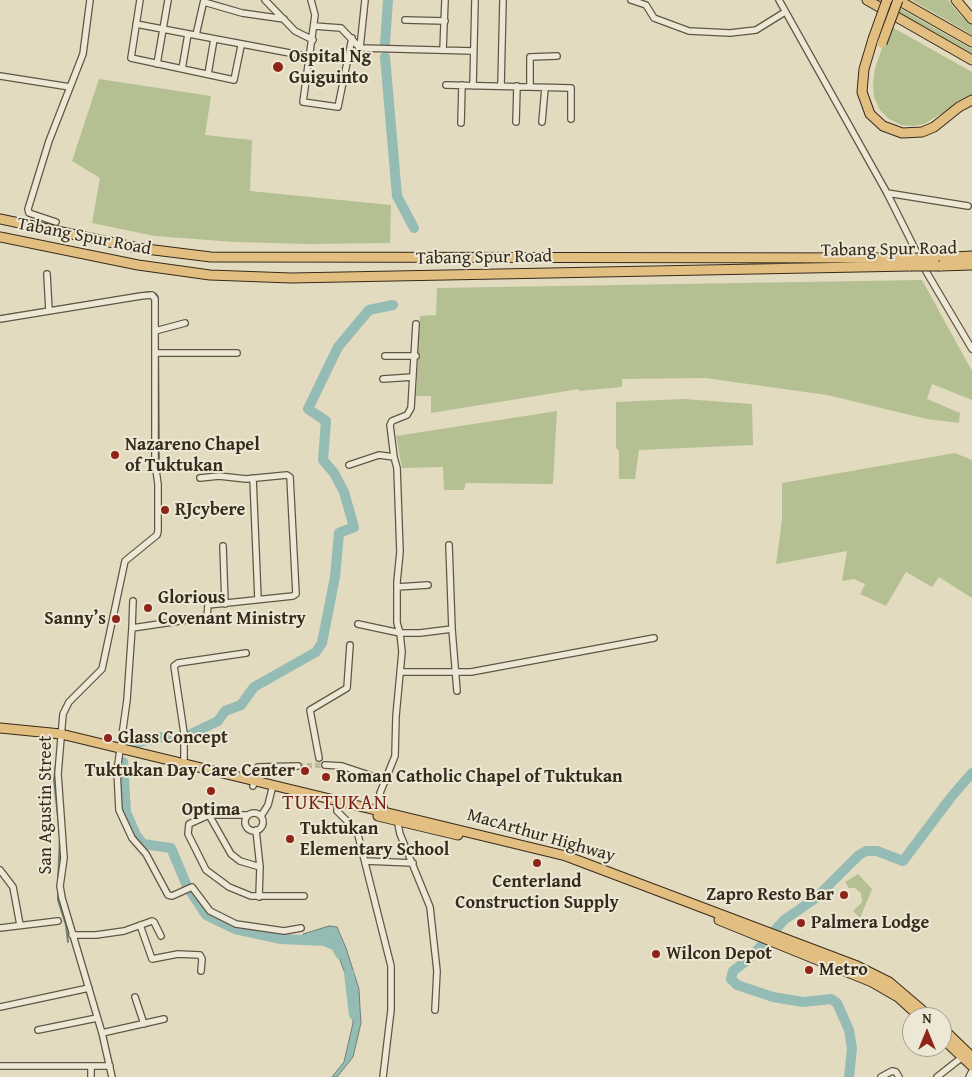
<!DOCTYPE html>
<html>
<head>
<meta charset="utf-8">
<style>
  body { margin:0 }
  #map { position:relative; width:972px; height:1077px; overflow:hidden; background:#e3dbbf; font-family:"Gentium Book Plus",serif }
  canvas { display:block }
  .north { position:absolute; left:902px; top:1007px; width:50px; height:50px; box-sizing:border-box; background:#ede8d5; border:1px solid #a49c8b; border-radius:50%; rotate:0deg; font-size:14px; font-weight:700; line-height:20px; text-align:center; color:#362a1c }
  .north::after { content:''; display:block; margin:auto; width:18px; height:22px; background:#8f2418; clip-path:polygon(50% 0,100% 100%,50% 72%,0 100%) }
</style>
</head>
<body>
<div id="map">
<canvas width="972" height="1077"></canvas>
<div class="north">N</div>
</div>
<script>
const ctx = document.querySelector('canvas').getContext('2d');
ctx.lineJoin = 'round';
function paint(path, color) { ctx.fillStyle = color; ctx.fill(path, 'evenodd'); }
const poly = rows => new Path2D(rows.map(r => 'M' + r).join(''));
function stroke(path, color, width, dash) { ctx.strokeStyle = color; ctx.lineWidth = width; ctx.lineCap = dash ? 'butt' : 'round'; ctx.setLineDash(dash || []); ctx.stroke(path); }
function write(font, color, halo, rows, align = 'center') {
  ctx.font = font + ' "Gentium Book Plus",serif'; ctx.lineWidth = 4; ctx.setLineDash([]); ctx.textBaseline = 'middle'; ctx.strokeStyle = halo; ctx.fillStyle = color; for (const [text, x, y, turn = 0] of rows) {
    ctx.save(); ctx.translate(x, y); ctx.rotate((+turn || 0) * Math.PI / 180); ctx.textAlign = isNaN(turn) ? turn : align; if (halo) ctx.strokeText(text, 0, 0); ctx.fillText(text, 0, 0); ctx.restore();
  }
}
const green = poly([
  [877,0,885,0,972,49,972,54],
  [912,0,948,0,961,16,972,24,972,35],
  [890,26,972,72,972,95,924,124,913,126,901,125,889,119,880,110,874,97,873,83,875,68],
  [99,79,211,96,205,135,252,140,250,191,391,205,390,243,309,244,235,242,154,236,92,223,100,178,72,161],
  [922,280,972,371,972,400,932,384,927,399,960,413,959,423,927,419,827,395,705,378,622,379,622,387,579,391,579,389,431,413,431,396,416,396,420,316,436,315,437,288],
  [684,399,752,404,753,445,639,450,635,479,619,479,619,451,616,448,616,402],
  [557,411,553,484,466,483,464,490,444,490,443,467,402,468,396,436],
  [955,453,972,460,972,598,939,577,932,587,906,572,886,606,860,594,865,584,854,579,842,581,847,551,776,564,782,520,782,483],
  [858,874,872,889,860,918,853,911,862,902,861,893,855,888,849,888,845,882]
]);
const water = poly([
  [329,926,337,927,346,948,359,989,360,1008,361,1023,353,1057,337,1077,332,1077,344,1062,353,1023,352,991,333,942,320,936,304,942,303,934,329,926]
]);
const stream = poly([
  [0,316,149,292,156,294,158,297,158,328],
  [158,332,159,446],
  [159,452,159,459],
  [161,502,161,489],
  [56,764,54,780,60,836,58,881],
  [58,889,58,900,66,925,68,942]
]);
const river = poly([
  [385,44,388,0],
  [385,57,397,196,414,228],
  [189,735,218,721,225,711,241,705,254,687,316,652,322,643,335,577,339,533,354,527,344,492,334,473,323,460,326,421,308,409,338,347,369,310,393,305],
  [133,744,161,737,179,738],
  [123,762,126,812,136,835,143,844,171,848,187,886,206,915,235,929,281,939,324,941,336,946,340,954],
  [349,973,354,1015],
  [849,1077,852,1048,849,1030,837,1003,831,999,803,1002,773,997,737,985,731,979,733,971,749,959,784,920,816,898,859,855,866,851,877,851,903,861,952,796,972,773]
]);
const minorTunnel = poly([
  [298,766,325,765]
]);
const minor = poly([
  [140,0,131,58,234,80,241,46],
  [265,0,295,31,313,40],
  [311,0,315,15,303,102,338,107,352,38],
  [631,0,646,5,654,18,689,31,730,33,756,30,785,12],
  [779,0,887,193,927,273,972,349],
  [204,2,242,13,284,19],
  [405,20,445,21],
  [136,24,311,57],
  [314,26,341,28,360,48,473,51],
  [196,35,204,0],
  [360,48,365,0],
  [443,50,445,0],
  [157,64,168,0],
  [182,69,188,34],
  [208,74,214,39],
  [0,76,70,87],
  [446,85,571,88,571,119],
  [473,86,475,0],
  [501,86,503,0],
  [530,87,530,57,557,56],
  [516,122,517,86],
  [542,122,545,88],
  [461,123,462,85],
  [887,193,968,206],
  [56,222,29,213,28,209,49,141,83,54,90,0],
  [47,274,49,311],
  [0,319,141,296,152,295,155,299,155,463,158,484,158,531,157,535,125,561,102,669,69,702,63,714,58,774,64,858,60,886,62,898,102,1033,112,1077],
  [155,331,185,323],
  [155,353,237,353],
  [385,356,416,356],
  [383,379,413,377],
  [394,457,390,425,392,421,407,415,411,408,416,324],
  [349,465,379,455,394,457,397,468,400,552,397,582,397,623,400,633,420,633,452,629,449,545],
  [200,478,219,476,246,479,287,475,290,477,296,594,293,596,208,605,207,617,132,628,127,700,117,771,119,810,132,838,146,854,168,895,172,896,192,887,210,911,236,924,284,931,301,928],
  [253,478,258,599],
  [223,546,225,604],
  [397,587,428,585],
  [358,624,400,633,402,652,396,716,395,756,380,793,384,807,382,813],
  [132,628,133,601],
  [452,629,457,691],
  [400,672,471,672,654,638],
  [319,758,310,710,347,688,350,645],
  [325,765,342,766,384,780],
  [182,769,184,759,184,733,174,666,178,663,246,653],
  [253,786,258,767,298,766],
  [338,801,337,811,357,831,391,966,391,1010,383,1077],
  '245 822a9 9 0 1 1 18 0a9 9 0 1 1-18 0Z',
  [209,815,231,854,240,861,260,867],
  [248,815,209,815,189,824,188,834,206,870,229,887,251,896,304,896],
  [261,816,268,805,273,785],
  [397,819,400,834,430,907,437,971,435,1010],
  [256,830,260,867,259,897],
  [365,861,413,863],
  [0,870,13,887,20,925],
  [140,925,152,959,178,954,200,955,202,959,201,971],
  [0,928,58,921],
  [72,935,96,935,124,931,152,921,154,922,161,936],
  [135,997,144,1024],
  [0,1007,89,988],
  [38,1030,97,1018],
  [102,1033,164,1019],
  [0,1066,110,1066],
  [91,1077,91,1066],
  [881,1077,892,1071,896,1072,899,1077],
  [937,1077,965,1055],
  [969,1077,972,1071]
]);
const highway = poly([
  [867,0,972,60],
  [898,0,972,42],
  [956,0,972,19],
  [873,39,864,69,862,92,870,114,883,126,902,133,922,132,934,127,959,107,972,100],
  [0,219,138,248,211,257,908,258],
  [0,237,138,265,210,275,291,278,911,266],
  [935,258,972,256],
  [940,266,972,265],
  [0,728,61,734,566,856,857,966,889,982,930,1017],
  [378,816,458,835],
  [719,920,872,982,898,997,920,1017],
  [942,1028,972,1057],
  [942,1038,972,1066]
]);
const highwayBridge = poly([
  [873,39,887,0],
  [882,43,898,0],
  [908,258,935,258],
  [911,266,940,266]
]);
const markers = [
  [278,67,6,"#8f2418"],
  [115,455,5,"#8f2418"],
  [165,510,5,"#8f2418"],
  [148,608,5,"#8f2418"],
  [116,619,5,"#8f2418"],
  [108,738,5,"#8f2418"],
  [305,771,5,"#8f2418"],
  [326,777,5,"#8f2418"],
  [211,791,5,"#8f2418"],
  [290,839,5,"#8f2418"],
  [537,863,5,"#8f2418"],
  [844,895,5,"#8f2418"],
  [801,923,5,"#8f2418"],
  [656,954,5,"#8f2418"],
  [809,970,5,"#8f2418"]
];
const poiNames = [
  ["Ospital Ng",289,57],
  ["Guiguinto",289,78],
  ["Nazareno Chapel",125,445],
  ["of Tuktukan",125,466],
  ["RJcybere",175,510],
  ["Glorious",158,598],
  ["Covenant Ministry",158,619],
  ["Sanny’s",106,619,"right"],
  ["Glass Concept",118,738],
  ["Tuktukan Day Care Center",295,771,"right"],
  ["Roman Catholic Chapel of Tuktukan",336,777],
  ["Optima",211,810,"center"],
  ["Tuktukan",300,829],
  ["Elementary School",300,850],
  ["Centerland",537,882,"center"],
  ["Construction Supply",537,903,"center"],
  ["Zapro Resto Bar",834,895,"right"],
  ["Palmera Lodge",811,923],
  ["Wilcon Depot",666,954],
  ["Metro",819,970]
];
const streetNames = [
  ["Tabang Spur Road",84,237,11],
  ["Tabang Spur Road",889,250,-1],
  ["Tabang Spur Road",484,258,-1],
  ["San Agustin Street",46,805,-90],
  ["MacArthur Highway",541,836,16]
];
const quarterNames = [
  ["TUKTUKAN",335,804]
];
paint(green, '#b4c092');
paint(water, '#95bbb5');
stroke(water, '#6f8178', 1);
stroke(stream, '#6f8178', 2);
stroke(river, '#95bbb5', 10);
stroke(minorTunnel, '#c0b89e', 5.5, [5.5, 3]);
stroke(minor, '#615645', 8);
stroke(highway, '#362a1c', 11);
stroke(minor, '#ede8d5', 5.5);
stroke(highway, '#e2be80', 9);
stroke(highwayBridge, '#362a1c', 11, []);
stroke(highwayBridge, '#e2be80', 9);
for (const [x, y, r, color] of markers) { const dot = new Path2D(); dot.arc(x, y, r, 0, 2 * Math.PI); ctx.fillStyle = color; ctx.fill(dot); stroke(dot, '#ede8d5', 2); }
write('bold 18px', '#362a1c', '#ede8d5', poiNames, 'left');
write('18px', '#362a1c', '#ede8d5', streetNames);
ctx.letterSpacing = '1px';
write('20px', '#7a1f14', '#ede8d5', quarterNames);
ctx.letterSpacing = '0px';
</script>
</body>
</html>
